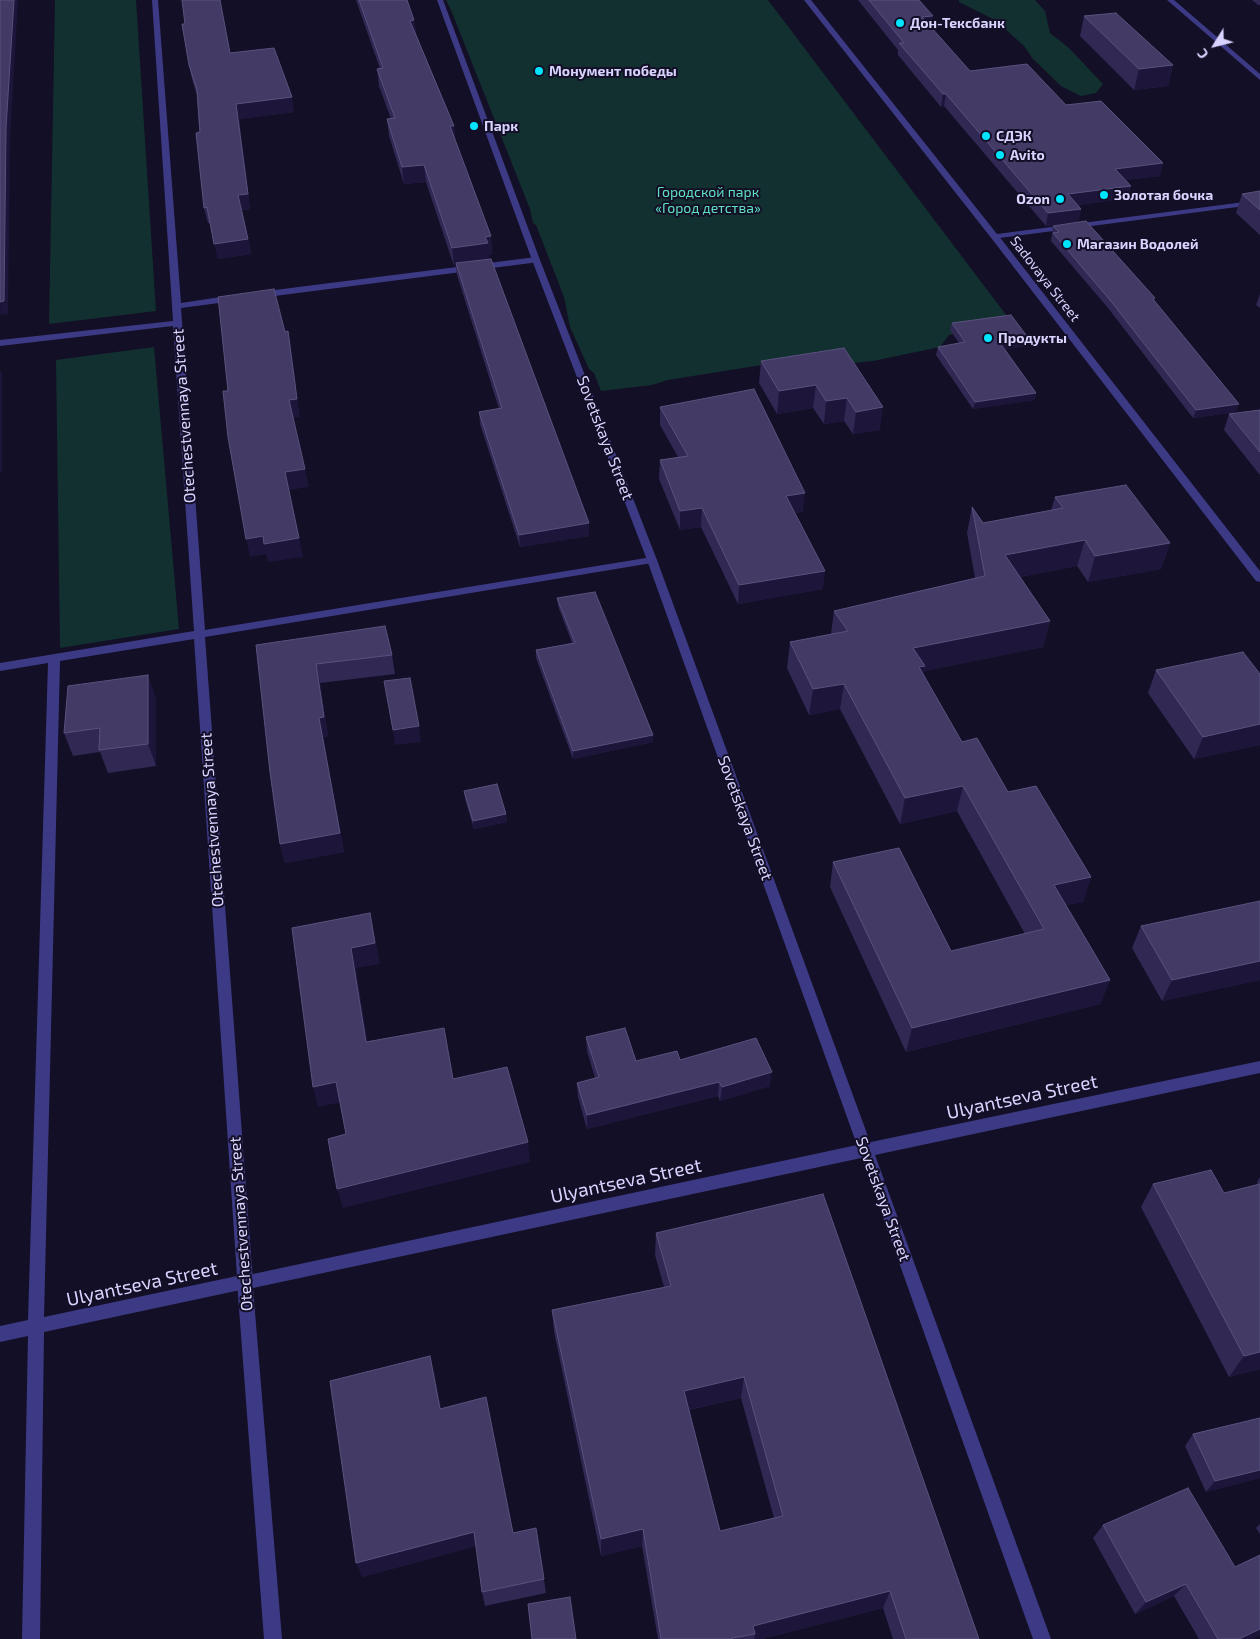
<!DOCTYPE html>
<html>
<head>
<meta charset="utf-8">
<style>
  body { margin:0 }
  #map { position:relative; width:1260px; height:1639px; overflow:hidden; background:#130f26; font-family:"Exo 2",sans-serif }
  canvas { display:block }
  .north { position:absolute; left:1190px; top:20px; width:50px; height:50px; -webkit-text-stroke:4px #130f26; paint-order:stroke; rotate:234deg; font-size:14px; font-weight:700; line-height:20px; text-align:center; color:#d9d4ff }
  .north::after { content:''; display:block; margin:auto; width:18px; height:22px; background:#d9d4ff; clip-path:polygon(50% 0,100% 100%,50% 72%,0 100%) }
</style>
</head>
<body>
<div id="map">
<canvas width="1260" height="1639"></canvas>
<div class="north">С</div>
</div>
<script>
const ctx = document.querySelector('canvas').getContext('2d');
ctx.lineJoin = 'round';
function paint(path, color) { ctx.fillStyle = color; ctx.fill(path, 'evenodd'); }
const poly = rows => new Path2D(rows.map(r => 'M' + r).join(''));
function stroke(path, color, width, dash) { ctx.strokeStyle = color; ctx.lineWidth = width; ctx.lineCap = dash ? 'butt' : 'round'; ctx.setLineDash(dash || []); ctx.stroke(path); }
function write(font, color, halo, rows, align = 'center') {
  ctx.font = font + ' "Exo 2",sans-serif'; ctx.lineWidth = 4; ctx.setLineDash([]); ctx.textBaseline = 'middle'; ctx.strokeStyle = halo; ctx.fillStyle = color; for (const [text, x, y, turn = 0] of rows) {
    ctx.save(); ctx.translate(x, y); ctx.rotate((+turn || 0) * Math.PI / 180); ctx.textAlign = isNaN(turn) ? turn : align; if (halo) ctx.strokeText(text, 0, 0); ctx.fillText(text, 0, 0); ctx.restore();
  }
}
const green = poly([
  [55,0,136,0,156,311,49,324],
  [446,0,768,0,1013,324,949,335,940,347,873,361,852,363,774,363,668,380,652,385,601,391,594,373,589,369,570,327,564,297,536,225,533,223,530,209,451,10],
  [959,0,1035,0,1045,11,1050,33,1069,48,1103,84,1096,93,1081,96,1061,86,1033,59,1024,46,995,20,959,2],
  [154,347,179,629,60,648,56,360]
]);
const minor = poly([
  [152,0,158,0,181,303,234,295,238,298,234,301,181,308,205,630,652,557,657,560,652,563,205,637,253,1282,251,1287,245,1289,44,1332,40,1639,22,1639,28,1336,0,1342,0,1326,28,1320,48,663,0,671,0,663,194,631,173,326,0,346,0,340,173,321,152,0],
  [194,639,237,1276,44,1317,60,661,194,639],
  [1167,0,1174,0,1260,74,1260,80,1167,0],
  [992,235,998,235,1260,571,1260,582,1256,581,992,239,992,235],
  [536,257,539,258,539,262,259,298,255,295,259,292,536,257],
  [1260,1061,1260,1073,875,1155,1051,1639,1033,1639,859,1150,861,1145,866,1143,1260,1061]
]);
const tertiary = poly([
  [437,0,443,0,540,260,657,560,873,1150,871,1155,866,1157,253,1288,282,1639,264,1639,237,1282,239,1277,857,1145,647,560,532,260,437,0],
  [804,0,811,0,997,234,1260,200,1260,204,992,239,804,0]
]);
const wall = poly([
  [356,0,407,0,414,20,416,34,454,126,455,140,491,236,492,254,489,255,489,259,589,536,520,547,480,424,479,412,499,409,457,275,456,266,454,266,426,182,404,184,389,136,387,119,391,119,379,86,377,69,380,69],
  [858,0,919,0,931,27,970,71,1066,105,1160,176,1126,180,1131,186,1128,198,1078,205,1081,209,1078,222,1046,226,944,106,941,107,898,55,898,50],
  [1252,0,1260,0,1260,5,1258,5],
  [1084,16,1173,65,1168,86,1134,90,1080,36],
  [230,53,294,112,239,119,250,209,242,210,251,254,218,259,210,223,208,223,204,208,197,96,192,79,189,65],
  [1260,191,1260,235,1236,213,1242,194],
  [1053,226,1154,301,1236,412,1193,418,1108,308,1051,241],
  [1260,294,1260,308,1256,305],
  [952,323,1029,339,1027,346,1005,349,1036,393,1034,400,973,409,936,355,938,347,959,343,950,330],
  [844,348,880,430,853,434,844,421,824,424,813,408,777,414,759,383,761,361],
  [660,407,803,512,795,513,823,589,738,604,701,527,680,530,659,479,660,460,678,457,660,425],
  [1260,410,1260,475,1224,430,1229,414],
  [1055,497,1170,543,1161,569,1088,582,1077,566,1020,577,1050,621,1043,647,924,671,923,674,962,742,1008,792,1091,877,1083,902,1066,905,1110,980,1100,1004,906,1052,830,887,833,862,951,951,1025,934,957,811,900,824,840,709,809,715,787,668,790,642,831,634,834,611,975,578,967,533,972,507,983,523,1051,510],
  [557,598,653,735,653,742,573,759,536,658,536,650,572,643,558,606],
  [256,645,392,655,395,674,320,683,328,736,323,737,344,852,285,863,280,844],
  [1156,670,1260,674,1260,745,1194,759,1148,693],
  [156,698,156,766,108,773,100,752,73,756,64,733],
  [464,791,506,814,507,822,474,829,465,799],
  [1260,901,1260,980,1162,1001,1132,948,1141,926],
  [586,1037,636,1061,680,1060,770,1086,720,1101,718,1096,587,1129,578,1097,577,1083,595,1078,587,1051],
  [1260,1177,1260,1369,1229,1377,1141,1207,1153,1184,1224,1193,1258,1185,1257,1182],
  [656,1233,979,1639,893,1639,883,1608,762,1639,658,1639,642,1546,601,1556,554,1332,552,1310,664,1287,655,1255],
  [741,1398,774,1518,720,1531,689,1410],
  [434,1373,441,1409,513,1533,536,1528,546,1593,485,1606,482,1592,476,1546,362,1577],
  [1260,1418,1260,1478,1206,1492,1185,1446,1193,1434],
  [1260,1524,1260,1534,1256,1528],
  [1103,1525,1235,1567,1260,1555,1260,1635,1251,1639,1199,1639,1174,1596,1135,1614,1093,1538]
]);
const shadedWall = poly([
  [14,0,18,0,10,141,8,314,0,315,6,128],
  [933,16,931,28,922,17],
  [414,20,416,37,410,21],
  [1173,65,1168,86,1134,90,1139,69],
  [943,94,946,94,944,106,941,107],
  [292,97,294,112,239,119,250,209,241,210,238,195,236,104],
  [450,126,454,126,455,143],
  [1163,163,1160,176,1112,182,1115,169],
  [424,165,426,182,404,184,402,167],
  [1131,186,1128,198,1065,207,1068,194],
  [1081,209,1078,222,1046,226,1048,213],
  [491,236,492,254,489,255,489,261,456,263,456,266,454,266,452,248,485,237],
  [248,239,251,254,218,259,214,244],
  [288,331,291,349,300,417,293,418,289,400],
  [1029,339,1027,346,998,350,1000,343],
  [0,370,2,374,2,472,0,473],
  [816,385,813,408,777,414,779,391],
  [1036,393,1034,400,973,409,975,402],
  [847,398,844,421,824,424,826,401],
  [1239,404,1236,412,1193,418,1196,410],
  [883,407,880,430,853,434,856,412],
  [305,469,309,487,289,490,285,472],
  [805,493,803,512,784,515,786,496],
  [702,508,701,527,680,530,680,511],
  [589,523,589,536,520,547,519,535],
  [263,536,299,538,303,557,268,562,266,554,250,557,246,539],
  [1085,540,1077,566,999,581,1005,555],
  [1170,543,1161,569,1088,582,1095,556],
  [825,571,823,589,738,604,739,585],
  [1050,621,1043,647,924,671,920,692,913,648],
  [316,664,320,683,328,736,323,737,344,852,285,863,280,844,319,718],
  [148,675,156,698,156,766,148,744],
  [844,684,840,709,809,715,813,689],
  [1260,724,1260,745,1194,759,1203,737],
  [419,726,421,742,395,745,393,730],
  [653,735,653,742,573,759,573,751],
  [963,786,957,811,900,824,905,798],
  [506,814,507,822,474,829,473,821],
  [1091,877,1083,902,1046,910,1054,885],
  [370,913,380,964,356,968,371,1063,366,1042,351,948],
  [1260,961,1260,980,1162,1001,1172,980],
  [1110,980,1100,1004,906,1052,912,1028],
  [772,1072,770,1086,720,1101,722,1087],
  [336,1082,342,1102,318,1107,313,1087],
  [719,1082,718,1096,587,1129,587,1115],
  [528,1142,530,1162,343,1208,337,1189],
  [1260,1352,1260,1369,1229,1377,1244,1356],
  [430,1356,434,1373,444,1425,440,1409],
  [744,1377,741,1398,683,1411,684,1391],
  [1260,1470,1260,1478,1206,1492,1215,1481],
  [643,1529,642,1546,601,1556,601,1539],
  [474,1532,477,1546,362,1577,356,1563],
  [1186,1584,1174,1596,1135,1614,1146,1602],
  [890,1591,883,1608,762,1639,754,1639,755,1634,753,1626],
  [1260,1629,1260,1635,1251,1639,1239,1639]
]);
const building = poly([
  [0,0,14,0,6,128,4,301,0,302,0,0],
  [182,0,220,0,230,53,274,48,292,97,236,104,248,194,238,195,248,239,214,244,207,207,204,208,196,133,200,132,197,90,189,65,182,24,185,24,182,0],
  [359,0,407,0,414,20,410,21,454,126,450,126,491,236,485,237,488,243,452,248,424,165,402,167,387,119,395,118,377,69,383,68,359,0],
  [869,0,919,0,933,16,922,17,970,71,1027,64,1066,105,1101,101,1163,163,1115,169,1131,186,1068,194,1081,209,1048,213,946,94,943,94,899,43,904,43,869,0],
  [1116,13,1173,65,1139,69,1084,16,1116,13],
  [1260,191,1260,210,1242,194,1260,191],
  [1086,221,1155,298,1153,299,1239,404,1196,410,1110,300,1053,233,1059,232,1053,226,1086,221],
  [491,259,589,523,519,535,479,412,502,408,456,263,491,259],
  [274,289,285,332,288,331,297,399,289,400,305,469,285,472,299,538,264,544,263,536,246,539,228,437,223,391,228,391,218,297,274,289],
  [1011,315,1029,339,1000,343,1036,393,975,402,938,347,965,342,952,323,1011,315],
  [844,348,883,407,856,412,847,398,826,401,816,385,779,391,761,361,844,348],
  [754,389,805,493,786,496,825,571,739,585,702,508,680,511,660,460,688,456,660,407,754,389],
  [1260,410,1260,452,1229,414,1260,410],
  [1126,485,1170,543,1095,556,1085,540,1005,555,1050,621,913,648,925,666,919,667,962,742,977,738,1008,792,1036,786,1091,877,1054,885,1110,980,912,1028,833,862,899,848,951,951,1044,929,963,786,905,798,844,684,813,689,790,642,848,631,834,611,985,576,972,507,983,523,1063,508,1055,497,1126,485],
  [595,592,653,735,573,751,536,650,575,643,557,598,595,592],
  [385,626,392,655,316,664,324,717,319,718,340,833,280,844,270,772,256,645,385,626],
  [1243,652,1260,674,1260,724,1203,737,1156,670,1243,652],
  [148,675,148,744,99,750,100,728,64,733,68,686,148,675],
  [410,678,419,726,393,730,384,681,410,678],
  [497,784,506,814,473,821,464,791,497,784],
  [1260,901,1260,961,1172,980,1141,926,1260,901],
  [370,913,375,943,351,948,366,1042,444,1028,453,1079,507,1067,528,1142,337,1189,328,1139,346,1134,336,1082,313,1087,292,928,370,913],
  [625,1028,636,1061,677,1051,680,1060,756,1038,772,1072,722,1087,719,1082,587,1115,577,1083,599,1077,586,1037,625,1028],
  [1211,1170,1224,1193,1260,1184,1260,1352,1244,1356,1153,1184,1211,1170],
  [823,1194,979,1639,906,1639,890,1591,753,1626,755,1634,732,1638,733,1639,661,1639,643,1529,601,1539,552,1310,671,1286,656,1233,823,1194],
  [744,1377,783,1516,720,1531,684,1391,744,1377],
  [430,1356,440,1409,486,1397,513,1533,536,1528,544,1579,482,1592,474,1532,356,1563,330,1381,430,1356],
  [1260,1418,1260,1470,1215,1481,1193,1434,1260,1418],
  [1188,1488,1235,1567,1260,1555,1260,1629,1239,1639,1218,1639,1186,1584,1146,1602,1103,1525,1188,1488],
  [570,1597,576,1639,532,1639,528,1604,570,1597]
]);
const markers = [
  [900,23,5,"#00e5ff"],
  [539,71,5,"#00e5ff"],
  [474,126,5,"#00e5ff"],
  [986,136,5,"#00e5ff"],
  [1000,155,5,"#00e5ff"],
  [1104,195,5,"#00e5ff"],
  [1060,199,5,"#00e5ff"],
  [1067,244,5,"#00e5ff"],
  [988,338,5,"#00e5ff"]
];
const farPoinames = [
  ["Дон-Тексбанк",910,23],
  ["Монумент победы",549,71],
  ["Парк",484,126],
  ["СДЭК",996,136],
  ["Avito",1010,155],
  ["Золотая бочка",1114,195],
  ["Ozon",1050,199,"right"],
  ["Магазин Водолей",1077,244],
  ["Продукты",998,338]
];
const farParknames = [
  ["Городской парк",708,192],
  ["«Город детства»",708,208]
];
const farStreetnames = [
  ["Sadovaya Street",1045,279,52]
];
const streetNames = [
  ["Otechestvennaya Street",184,416,-94],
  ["Sovetskaya Street",605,438,69],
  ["Sovetskaya Street",745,818,70],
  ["Otechestvennaya Street",212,820,-94],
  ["Sovetskaya Street",883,1199,70],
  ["Otechestvennaya Street",241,1224,-94]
];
const nearStreetnames = [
  ["Ulyantseva Street",1022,1097,-12],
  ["Ulyantseva Street",626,1181,-12],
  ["Ulyantseva Street",142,1284,-12]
];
paint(green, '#12302f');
paint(minor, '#3d3a85');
paint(tertiary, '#3d3a85');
paint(wall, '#312854');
paint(shadedWall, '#1d163a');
paint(building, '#433a66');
stroke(building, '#5a527e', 1);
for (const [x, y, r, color] of markers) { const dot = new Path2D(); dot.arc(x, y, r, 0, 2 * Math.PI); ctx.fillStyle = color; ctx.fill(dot); stroke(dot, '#130f26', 2); }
write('bold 14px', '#d9d4ff', '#130f26', farPoinames, 'left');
write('14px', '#5fe0c0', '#130f26', farParknames);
write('14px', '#d9d4ff', '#130f26', farStreetnames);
write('16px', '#d9d4ff', '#130f26', streetNames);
write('19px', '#d9d4ff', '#130f26', nearStreetnames);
</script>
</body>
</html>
